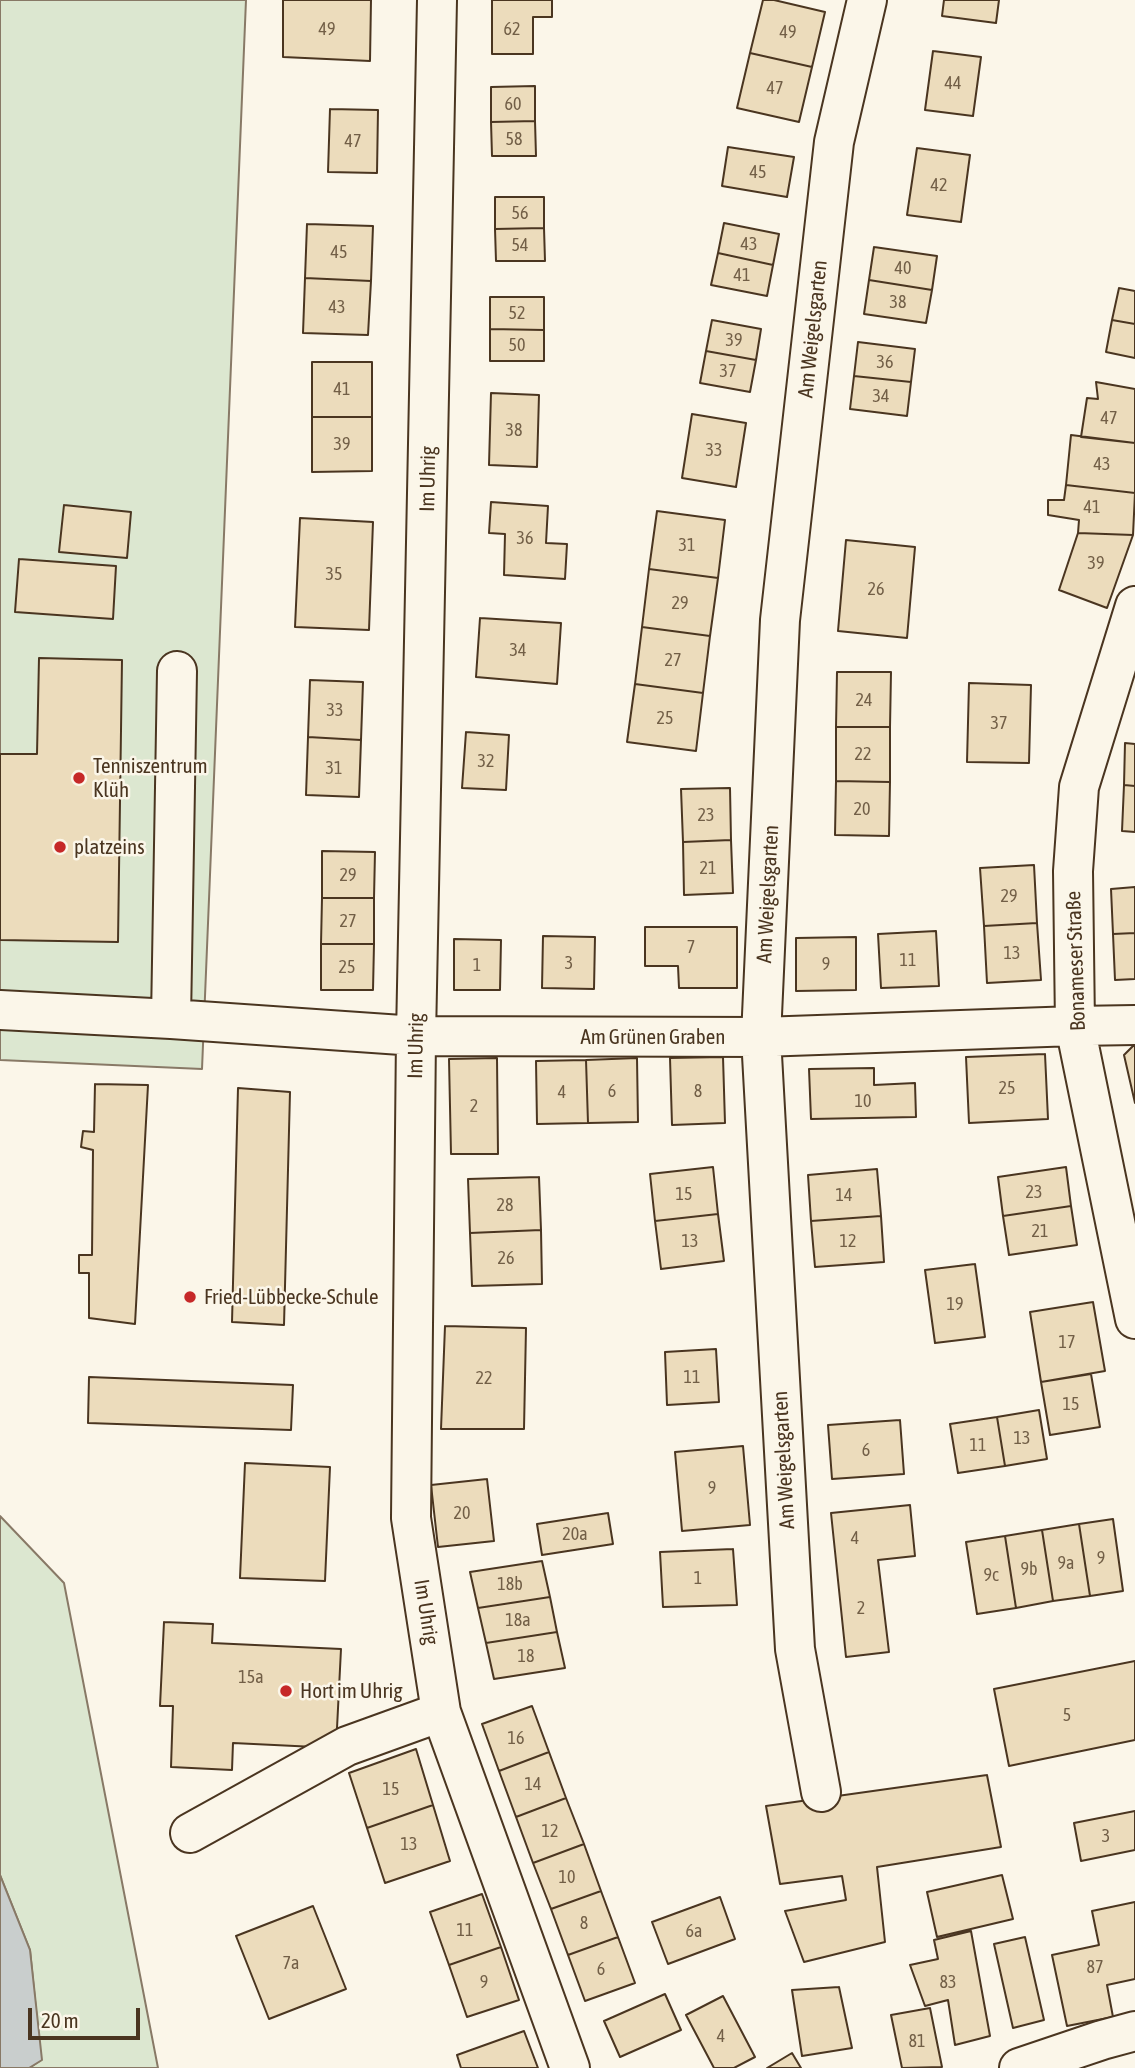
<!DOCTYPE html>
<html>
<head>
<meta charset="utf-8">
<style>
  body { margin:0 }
  #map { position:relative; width:1135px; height:2068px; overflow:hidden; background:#fbf6e9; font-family:"Asap Condensed",sans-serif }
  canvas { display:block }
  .scale { position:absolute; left:28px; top:2008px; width:112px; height:32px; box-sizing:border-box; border:4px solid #4a3520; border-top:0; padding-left:9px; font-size:21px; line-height:24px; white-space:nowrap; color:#4a3520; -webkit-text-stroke:5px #fbf6e9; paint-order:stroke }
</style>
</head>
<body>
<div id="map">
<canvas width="1135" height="2068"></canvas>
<div class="scale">20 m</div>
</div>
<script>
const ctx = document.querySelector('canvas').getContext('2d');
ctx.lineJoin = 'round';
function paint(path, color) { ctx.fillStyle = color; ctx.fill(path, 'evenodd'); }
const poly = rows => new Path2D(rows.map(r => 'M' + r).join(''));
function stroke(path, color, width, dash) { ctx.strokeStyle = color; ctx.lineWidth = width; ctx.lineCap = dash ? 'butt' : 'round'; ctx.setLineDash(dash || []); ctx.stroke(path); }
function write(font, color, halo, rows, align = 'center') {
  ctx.font = font + ' "Asap Condensed",sans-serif'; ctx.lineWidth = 5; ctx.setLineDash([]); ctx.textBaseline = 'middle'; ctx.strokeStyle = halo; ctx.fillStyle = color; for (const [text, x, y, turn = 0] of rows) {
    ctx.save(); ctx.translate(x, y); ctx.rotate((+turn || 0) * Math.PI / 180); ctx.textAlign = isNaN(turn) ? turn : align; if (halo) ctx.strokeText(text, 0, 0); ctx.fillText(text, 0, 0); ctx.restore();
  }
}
const green = poly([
  [0,0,246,0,202,1069,0,1060,0,0],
  [0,1516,64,1583,158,2068,29,2068,41,2060,30,1950,0,1875,0,1516]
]);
const water = poly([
  [0,1875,30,1950,42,2060,29,2068,0,2068,0,1875]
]);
const building = poly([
  [283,0,371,0,370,61,283,57,283,0],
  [492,0,552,0,552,17,533,17,533,54,492,54,492,0],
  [763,0,774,0,825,12,812,67,750,53,763,0],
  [944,0,999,0,996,23,942,16,944,0],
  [933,51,981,57,973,116,925,110,933,51],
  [750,53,812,67,799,122,737,108,750,53],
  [535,86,535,121,491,122,491,87,535,86],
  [330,109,378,110,377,173,328,172,330,109],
  [535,121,536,156,492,156,491,122,535,121],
  [728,147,794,157,787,197,722,186,728,147],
  [917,148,970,155,961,222,907,215,917,148],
  [495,197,544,197,544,228,495,229,495,197],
  [724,223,779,234,773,265,718,253,724,223],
  [307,224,373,226,371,281,305,278,307,224],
  [544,228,545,261,496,261,495,229,544,228],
  [874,247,937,256,932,290,869,280,874,247],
  [718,253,773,265,767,296,711,285,718,253],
  [305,278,371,281,368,335,303,333,305,278],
  [869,280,932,290,926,323,864,314,869,280],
  [1119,288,1135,291,1135,324,1112,320,1119,288],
  [490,297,544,297,544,330,490,329,490,297],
  [712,320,761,329,756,360,706,351,712,320],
  [1112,320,1135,324,1135,358,1106,352,1112,320],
  [490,329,544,330,544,361,490,361,490,329],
  [858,342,915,349,911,382,854,376,858,342],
  [706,351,756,360,750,392,700,383,706,351],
  [312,362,372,362,372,417,312,417,312,362],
  [854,376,911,382,907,416,850,409,854,376],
  [1096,382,1135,389,1135,443,1081,437,1087,398,1098,399,1096,382],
  [491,393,539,395,537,467,489,465,491,393],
  [692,414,746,423,736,487,682,478,692,414],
  [312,417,372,417,372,471,312,472,312,417],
  [1071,435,1135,443,1135,493,1066,485,1071,435],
  [1066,485,1135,493,1133,535,1078,533,1079,520,1048,515,1048,500,1064,500,1066,485],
  [491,502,548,506,546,543,567,544,565,579,504,575,505,534,489,533,491,502],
  [64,505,131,512,127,558,59,552,64,505],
  [657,511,725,520,718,578,649,569,657,511],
  [300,518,373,522,369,630,295,627,300,518],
  [1078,533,1133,535,1107,608,1059,590,1078,533],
  [846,540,915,547,907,638,838,631,846,540],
  [19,559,116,566,113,619,15,612,19,559],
  [649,569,718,578,710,636,642,627,649,569],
  [480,618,561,623,557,684,476,677,480,618],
  [642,627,710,636,703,693,635,684,642,627],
  [39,658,122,660,118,942,0,940,0,754,37,754,39,658],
  [837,672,891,672,890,727,836,727,837,672],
  [310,680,363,682,361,740,308,737,310,680],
  [969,683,1031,685,1029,763,967,762,969,683],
  [635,684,703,693,696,751,627,742,635,684],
  [836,727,890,727,890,782,836,781,836,727],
  [466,732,509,735,506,790,462,788,466,732],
  [308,737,361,740,359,797,306,795,308,737],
  [1125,743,1135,744,1135,786,1124,785,1125,743],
  [836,781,890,782,889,836,835,835,836,781],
  [1124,785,1135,786,1135,832,1122,831,1124,785],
  [730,788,731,840,683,842,681,789,730,788],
  [731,840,733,893,684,895,683,842,731,840],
  [322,851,375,852,374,898,322,898,322,851],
  [1034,865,1037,923,984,926,980,868,1034,865],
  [1135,887,1135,933,1113,934,1111,889,1135,887],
  [322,898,374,898,374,944,321,944,322,898],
  [1037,923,1041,980,987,983,984,926,1037,923],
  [645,927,737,927,737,988,679,988,678,966,645,966,645,927],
  [936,931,939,986,881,988,878,934,936,931],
  [1135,933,1135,979,1115,980,1113,934,1135,933],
  [543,936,595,937,594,989,542,988,543,936],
  [856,937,856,990,796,991,796,938,856,937],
  [454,939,501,940,500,990,454,990,454,939],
  [321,944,374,944,373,990,321,990,321,944],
  [1135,1044,1135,1103,1124,1055,1135,1044],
  [1045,1054,1048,1119,969,1123,966,1057,1045,1054],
  [723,1057,725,1123,672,1125,670,1058,723,1057],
  [497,1058,498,1154,451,1154,449,1059,497,1058],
  [637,1058,638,1122,588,1123,586,1060,637,1058],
  [586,1060,588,1123,537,1124,536,1061,586,1060],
  [874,1068,874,1085,915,1083,916,1117,811,1119,809,1069,874,1068],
  [95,1084,148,1085,135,1324,89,1318,89,1273,79,1273,79,1255,92,1255,93,1150,81,1147,83,1131,94,1132,95,1084],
  [238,1088,290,1092,284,1325,232,1322,238,1088],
  [713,1167,718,1214,655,1221,650,1174,713,1167],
  [1066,1167,1071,1206,1003,1216,998,1177,1066,1167],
  [877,1169,881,1216,811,1221,808,1175,877,1169],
  [539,1177,541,1230,470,1233,468,1179,539,1177],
  [1071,1206,1077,1245,1009,1255,1003,1216,1071,1206],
  [718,1214,724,1261,661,1269,655,1221,718,1214],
  [881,1216,884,1262,815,1267,811,1221,881,1216],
  [541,1230,542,1284,472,1286,470,1233,541,1230],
  [975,1264,985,1337,935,1343,925,1270,975,1264],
  [1093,1302,1105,1371,1041,1382,1030,1312,1093,1302],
  [445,1326,526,1328,524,1429,441,1429,445,1326],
  [716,1349,719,1402,667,1405,665,1352,716,1349],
  [1091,1374,1100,1427,1050,1435,1041,1382,1091,1374],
  [89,1377,293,1385,291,1430,88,1423,89,1377],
  [1039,1410,1047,1459,1005,1466,997,1417,1039,1410],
  [997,1417,1005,1466,958,1473,950,1424,997,1417],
  [900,1420,904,1474,832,1479,828,1425,900,1420],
  [743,1446,750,1525,682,1531,675,1452,743,1446],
  [245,1463,330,1467,325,1581,240,1578,245,1463],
  [487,1479,494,1541,438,1547,431,1485,487,1479],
  [910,1505,915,1556,878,1560,889,1652,846,1657,831,1513,910,1505],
  [608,1513,613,1544,542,1555,537,1524,608,1513],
  [1113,1519,1123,1591,1090,1596,1079,1524,1113,1519],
  [1079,1524,1090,1596,1053,1601,1042,1530,1079,1524],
  [1042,1530,1053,1601,1016,1608,1005,1536,1042,1530],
  [1005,1536,1016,1608,977,1614,966,1542,1005,1536],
  [733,1549,737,1605,663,1607,660,1552,733,1549],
  [542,1561,550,1597,478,1608,470,1572,542,1561],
  [550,1597,557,1632,486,1643,478,1608,550,1597],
  [164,1622,213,1624,212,1643,341,1649,336,1748,233,1743,232,1770,171,1767,173,1706,160,1706,164,1622],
  [557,1632,565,1668,494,1679,486,1643,557,1632],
  [1135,1661,1135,1740,1009,1766,994,1689,1135,1661],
  [532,1706,549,1752,499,1771,482,1724,532,1706],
  [416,1749,433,1805,367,1828,349,1773,416,1749],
  [549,1752,566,1798,516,1817,499,1771,549,1752],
  [987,1775,1001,1847,877,1867,885,1942,804,1962,785,1911,846,1900,842,1876,780,1884,766,1806,987,1775],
  [566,1798,584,1844,533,1863,516,1817,566,1798],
  [433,1805,450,1861,385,1883,367,1828,433,1805],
  [1135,1811,1135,1850,1081,1861,1074,1823,1135,1811],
  [584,1844,601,1891,551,1909,533,1863,584,1844],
  [1002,1875,1013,1919,937,1937,927,1892,1002,1875],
  [601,1891,618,1937,568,1955,551,1909,601,1891],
  [482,1894,501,1947,449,1965,430,1912,482,1894],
  [720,1897,735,1939,668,1964,652,1922,720,1897],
  [1135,1902,1135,1979,1107,1985,1113,2017,1067,2026,1052,1955,1099,1945,1092,1911,1135,1902],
  [313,1906,346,1989,269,2019,236,1936,313,1906],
  [971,1931,990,2036,955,2045,948,2000,925,2006,910,1965,938,1959,934,1940,971,1931],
  [618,1937,635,1983,585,2001,568,1955,618,1937],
  [1025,1937,1044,2020,1013,2028,994,1944,1025,1937],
  [501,1947,519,2000,467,2017,449,1965,501,1947],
  [839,1987,852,2048,802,2056,792,1990,839,1987],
  [665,1994,681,2030,620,2057,604,2021,665,1994],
  [723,1996,755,2057,734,2068,714,2068,686,2015,723,1996],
  [930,2008,942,2067,902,2068,891,2015,930,2008],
  [524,2031,538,2068,461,2068,457,2055,524,2031],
  [792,2053,801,2068,767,2068,792,2053]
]);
const minor = poly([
  [437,0,416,1036,411,1518,441,1712,570,2068],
  [1135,606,1079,787,1073,871,1075,1026,1135,1319],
  [0,1010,171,1019,416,1036,761,1037,1075,1026,1135,1025],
  [171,1019,177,671],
  [821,1792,795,1649,761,1037,780,620,834,142,867,0],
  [190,1833,347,1746,441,1712],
  [1019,2068,1102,2040,1135,2031]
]);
const markers = [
  [79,778,7,"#c62828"],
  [60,847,7,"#c62828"],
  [190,1297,7,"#c62828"],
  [286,1691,7,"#c62828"]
];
const numberNames = [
  ["49",327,29],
  ["62",512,29],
  ["49",788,32],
  ["44",953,83],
  ["47",775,88],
  ["60",513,104],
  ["58",514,139],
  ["47",353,141],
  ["45",758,172],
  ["42",939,185],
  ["56",520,213],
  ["43",749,244],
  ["54",520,245],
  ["45",339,252],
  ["40",903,268],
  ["41",742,275],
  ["38",898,302],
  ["43",337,307],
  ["52",517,313],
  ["39",734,340],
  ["50",517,345],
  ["36",885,362],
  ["37",728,371],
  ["41",342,389],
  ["34",881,396],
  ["47",1109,418],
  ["38",514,430],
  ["39",342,444],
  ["33",714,450],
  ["43",1102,464],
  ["41",1092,507],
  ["36",525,538],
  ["31",687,545],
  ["39",1096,563],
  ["35",334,574],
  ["26",876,589],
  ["29",680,603],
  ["34",518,650],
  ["27",673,660],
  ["24",864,700],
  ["33",335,710],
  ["25",665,718],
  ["37",999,723],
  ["22",863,754],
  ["32",486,761],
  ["31",334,768],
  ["20",862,809],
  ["23",706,815],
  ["21",708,868],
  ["29",348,875],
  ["29",1009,896],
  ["27",348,921],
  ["7",691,947],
  ["13",1012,953],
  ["11",908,960],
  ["3",569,963],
  ["9",826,964],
  ["1",477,965],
  ["25",347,967],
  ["25",1007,1088],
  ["6",612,1091],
  ["8",698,1091],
  ["4",562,1092],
  ["10",863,1101],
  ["2",474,1106],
  ["23",1034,1192],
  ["15",684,1194],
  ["14",844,1195],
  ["28",505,1205],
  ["21",1040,1231],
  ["13",690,1241],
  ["12",848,1241],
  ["26",506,1258],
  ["19",955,1304],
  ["17",1067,1342],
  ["11",692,1377],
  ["22",484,1378],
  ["15",1071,1404],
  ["13",1022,1438],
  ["11",978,1445],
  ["6",866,1450],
  ["9",712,1488],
  ["20",462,1513],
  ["20a",575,1534],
  ["4",855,1538],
  ["9",1101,1558],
  ["9a",1066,1563],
  ["9b",1029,1569],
  ["9c",991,1575],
  ["1",698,1578],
  ["18b",510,1584],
  ["2",861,1608],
  ["18a",518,1620],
  ["18",526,1656],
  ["15a",251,1677],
  ["5",1067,1715],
  ["16",516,1738],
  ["14",533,1784],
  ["15",391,1789],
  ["12",550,1831],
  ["3",1106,1836],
  ["13",409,1844],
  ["10",567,1877],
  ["8",584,1923],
  ["11",465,1930],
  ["6a",694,1931],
  ["7a",291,1963],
  ["87",1095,1967],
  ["6",601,1969],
  ["9",484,1982],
  ["83",948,1982],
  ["4",721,2036],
  ["81",917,2041]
];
const streetNames = [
  ["Am Weigelsgarten",813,329,-84],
  ["Im Uhrig",428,479,-89],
  ["Am Weigelsgarten",768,894,-87],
  ["Bonameser Straße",1076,961,-92],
  ["Am Grünen Graben",653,1037],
  ["Im Uhrig",416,1046,-89],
  ["Am Weigelsgarten",784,1460,-93],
  ["Im Uhrig",426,1612,81]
];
const poiNames = [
  ["Tenniszentrum",93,766],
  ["Klüh",93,790],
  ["platzeins",74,847],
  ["Fried-Lübbecke-Schule",204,1297],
  ["Hort im Uhrig",300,1691]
];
paint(green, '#dce7d0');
stroke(green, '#887966', 2);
paint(water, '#c9cecd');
stroke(water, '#887966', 2);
paint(building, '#ecdcbc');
stroke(building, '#4a3520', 2);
stroke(minor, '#4a3520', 42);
stroke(minor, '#fbf6e9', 38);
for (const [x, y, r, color] of markers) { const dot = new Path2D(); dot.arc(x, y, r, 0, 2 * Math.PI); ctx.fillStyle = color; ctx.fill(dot); stroke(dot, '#fbf6e9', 2.5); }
write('18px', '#725f47', null, numberNames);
write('21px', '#4a3520', '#fbf6e9', streetNames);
write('21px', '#4a3520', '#fbf6e9', poiNames, 'left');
</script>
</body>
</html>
